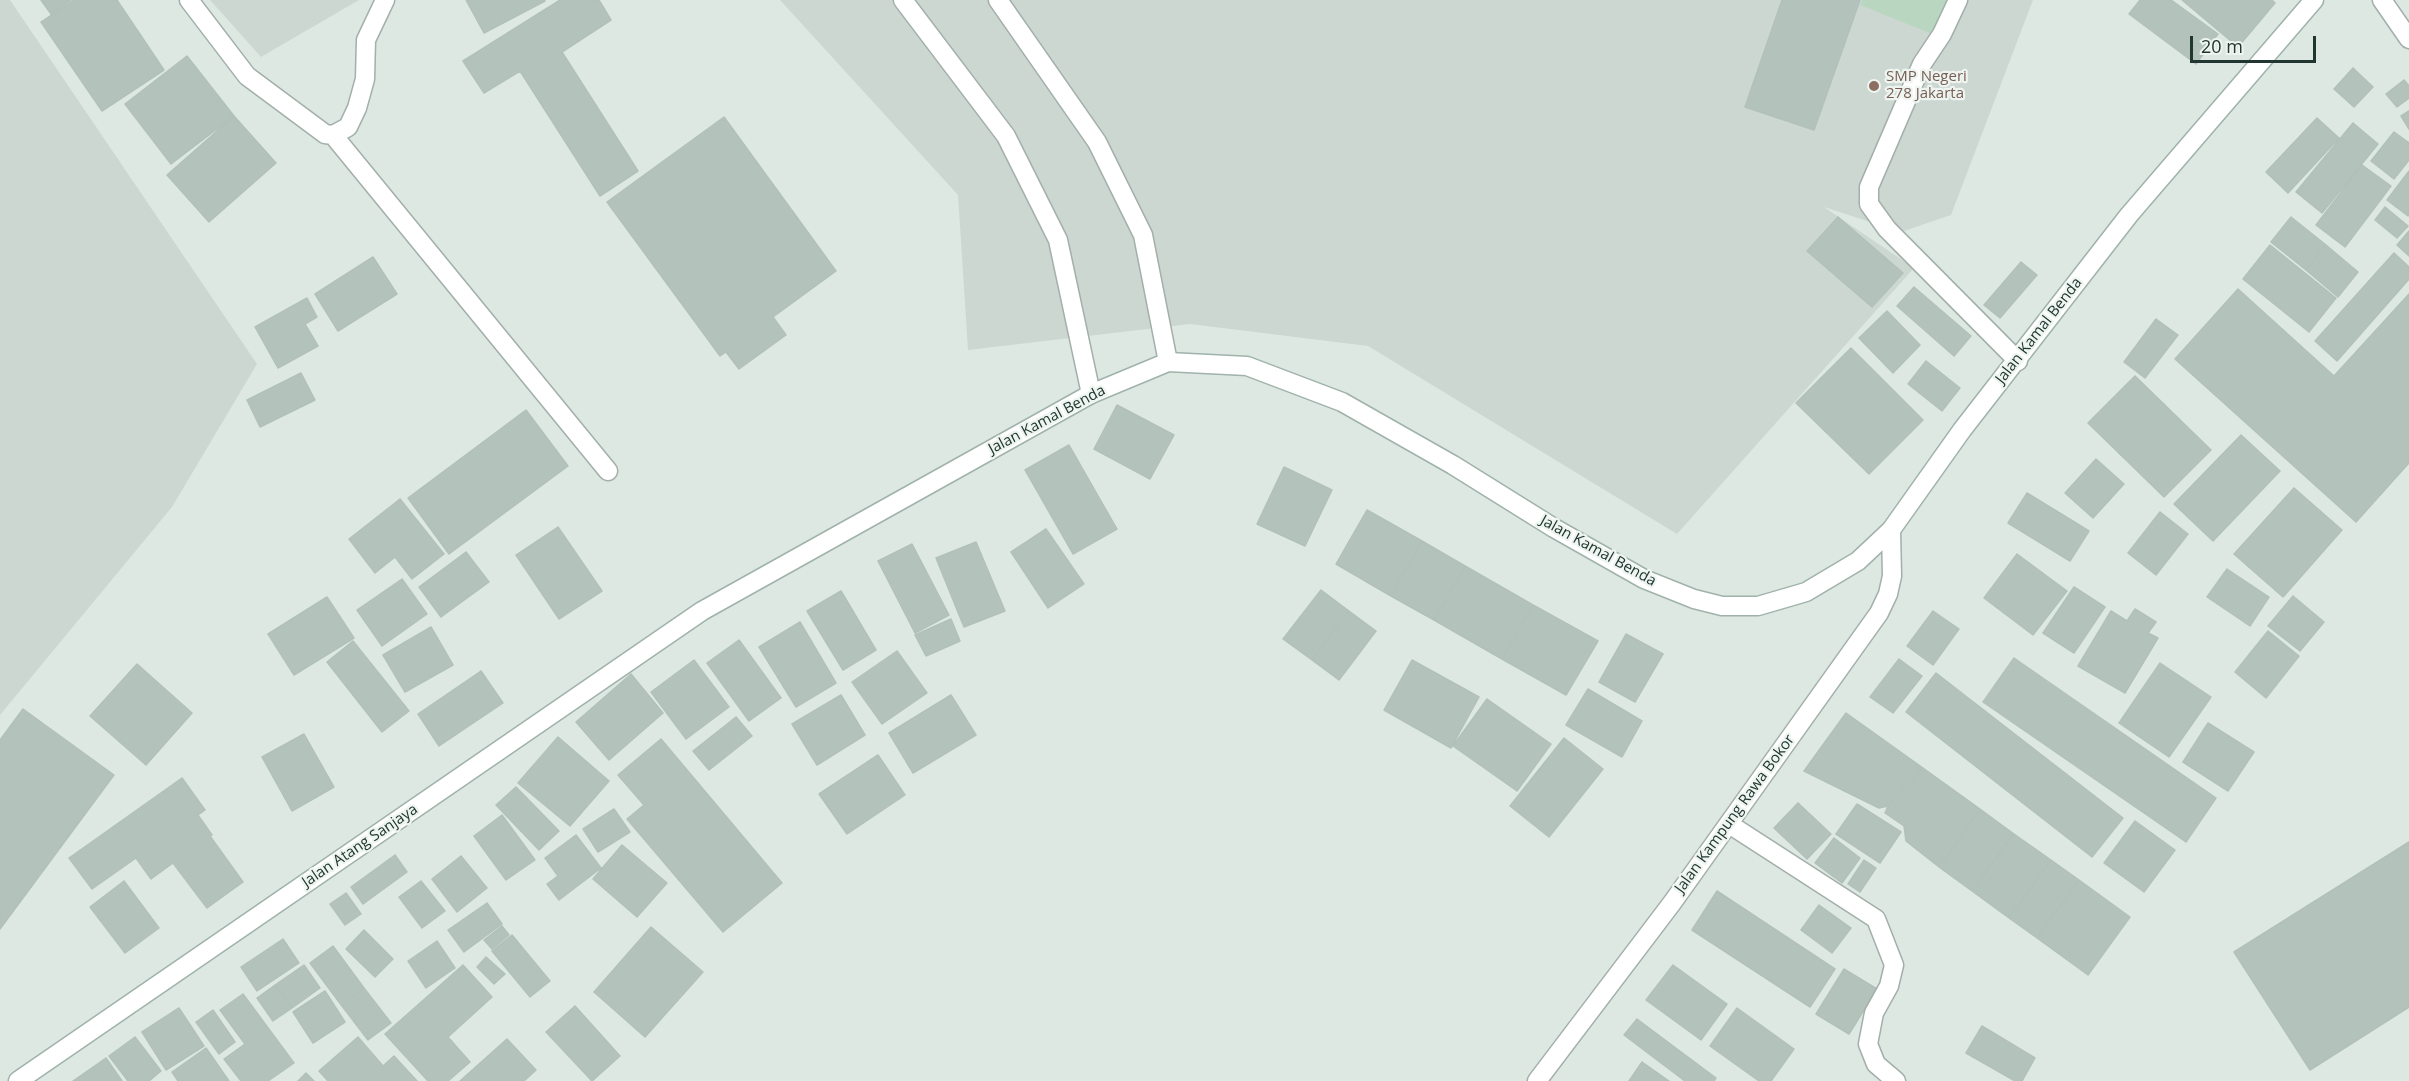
<!DOCTYPE html>
<html>
<head>
<meta charset="utf-8">
<style>
  body { margin:0 }
  #map { position:relative; width:2409px; height:1081px; overflow:hidden; background:#dee8e3; font-family:"Open Sans",sans-serif }
  canvas { display:block }
  .scale { position:absolute; left:2190px; top:36px; width:126px; height:27px; box-sizing:border-box; border:3px solid #213630; border-top:0; padding-left:8px; font-size:18px; line-height:21px; white-space:nowrap; color:#213630; -webkit-text-stroke:4px #eef5f1; paint-order:stroke }
</style>
</head>
<body>
<div id="map">
<canvas width="2409" height="1081"></canvas>
<div class="scale">20 m</div>
</div>
<script>
const ctx = document.querySelector('canvas').getContext('2d');
ctx.lineJoin = 'round';
function paint(path, color) { ctx.fillStyle = color; ctx.fill(path, 'evenodd'); }
const poly = rows => new Path2D(rows.map(r => 'M' + r).join(''));
function stroke(path, color, width, dash) { ctx.strokeStyle = color; ctx.lineWidth = width; ctx.lineCap = dash ? 'butt' : 'round'; ctx.setLineDash(dash || []); ctx.stroke(path); }
function write(font, color, halo, rows, align = 'center') {
  ctx.font = font + ' "Open Sans",sans-serif'; ctx.lineWidth = 4.5; ctx.setLineDash([]); ctx.textBaseline = 'middle'; ctx.strokeStyle = halo; ctx.fillStyle = color; for (const [text, x, y, turn = 0] of rows) {
    ctx.save(); ctx.translate(x, y); ctx.rotate((+turn || 0) * Math.PI / 180); ctx.textAlign = isNaN(turn) ? turn : align; if (halo) ctx.strokeText(text, 0, 0); ctx.fillText(text, 0, 0); ctx.restore();
  }
}
const built = poly([
  [0,0,10,0,257,364,172,507,0,715],
  [210,0,359,0,261,57],
  [780,0,2033,0,1951,215,1901,232,1824,207,1914,268,1677,534,1368,346,1190,324,968,350,958,195]
]);
const green = poly([
  [1862,0,1951,0,1937,36,1860,5]
]);
const building = poly([
  [41,0,71,0,51,14,41,0],
  [74,0,117,0,164,70,102,111,41,22,74,0],
  [466,0,544,0,545,1,484,33,466,0],
  [560,0,599,0,611,20,562,52,638,171,600,196,520,71,484,93,463,61,560,0],
  [1782,0,1860,0,1814,130,1745,107,1782,0],
  [2140,0,2171,0,2218,34,2196,64,2129,14,2140,0],
  [2182,0,2272,0,2275,3,2238,47,2182,0],
  [187,56,234,116,171,164,125,104,187,56],
  [2353,68,2373,87,2354,107,2334,89,2353,68],
  [2404,80,2409,86,2409,98,2397,107,2386,94,2404,80],
  [2409,111,2409,129,2401,116,2409,111],
  [234,116,276,163,209,222,167,175,234,116],
  [724,117,836,271,773,317,786,335,739,369,726,352,720,356,607,202,724,117],
  [2317,118,2339,138,2288,193,2266,172,2317,118],
  [2353,123,2378,144,2322,213,2296,192,2353,123],
  [2394,132,2409,143,2409,160,2394,179,2371,161,2394,132],
  [2362,165,2391,186,2345,247,2316,225,2362,165],
  [2409,171,2409,215,2408,216,2387,200,2409,171],
  [2385,207,2408,226,2397,238,2375,220,2385,207],
  [1838,217,1903,273,1872,307,1807,251,1838,217],
  [2291,217,2326,245,2306,270,2271,242,2291,217],
  [2409,231,2409,256,2397,245,2409,231],
  [2270,245,2336,298,2309,332,2243,279,2270,245],
  [2326,245,2358,272,2338,297,2306,270,2326,245],
  [2394,253,2409,267,2409,279,2337,361,2315,341,2394,253],
  [373,257,397,294,338,331,315,294,373,257],
  [2021,262,2037,275,2000,318,1984,305,2021,262],
  [1914,287,1971,336,1954,356,1897,306,1914,287],
  [2238,289,2334,376,2409,294,2409,463,2356,522,2175,359,2238,289],
  [307,298,317,317,305,324,318,346,278,368,255,327,307,298],
  [1887,311,1920,345,1893,373,1859,338,1887,311],
  [2156,319,2178,335,2145,378,2124,362,2156,319],
  [1851,348,1923,420,1869,474,1796,403,1851,348],
  [1926,361,1960,388,1942,411,1908,384,1926,361],
  [301,373,315,400,260,427,247,400,301,373],
  [2135,376,2211,450,2164,497,2088,423,2135,376],
  [1117,405,1174,435,1150,479,1094,449,1117,405],
  [526,410,568,466,449,554,408,498,526,410],
  [2241,435,2280,471,2213,541,2174,504,2241,435],
  [1069,445,1117,529,1073,554,1025,470,1069,445],
  [2096,459,2124,484,2093,518,2065,493,2096,459],
  [1284,467,1332,490,1305,546,1257,524,1284,467],
  [2294,488,2342,530,2283,597,2234,554,2294,488],
  [2027,493,2089,531,2070,561,2008,523,2027,493],
  [400,499,444,554,412,579,395,557,375,573,349,539,400,499],
  [1367,510,1422,541,1391,596,1336,564,1367,510],
  [2160,512,2188,534,2156,575,2128,553,2160,512],
  [558,527,602,591,559,619,516,555,558,527],
  [1046,529,1084,584,1048,608,1011,552,1046,529],
  [1422,541,1465,566,1434,620,1391,596,1422,541],
  [976,542,1005,611,964,627,936,558,976,542],
  [912,544,949,615,915,633,878,561,912,544],
  [466,552,489,582,441,617,419,587,466,552],
  [2017,554,2067,591,2033,635,1984,598,2017,554],
  [1465,566,1533,605,1502,659,1434,620,1465,566],
  [2227,569,2269,597,2250,626,2207,597,2227,569],
  [402,579,427,614,382,646,357,610,402,579],
  [2074,587,2105,607,2074,653,2043,633,2074,587],
  [1321,590,1349,611,1312,660,1283,639,1321,590],
  [841,591,876,650,843,670,807,611,841,591],
  [2293,596,2324,622,2300,651,2268,626,2293,596],
  [327,597,354,638,294,675,268,634,327,597],
  [1533,605,1598,641,1566,695,1502,659,1533,605],
  [2135,609,2156,622,2148,633,2158,638,2125,693,2078,666,2111,611,2127,621,2135,609],
  [1349,611,1376,631,1339,680,1312,660,1349,611],
  [1933,611,1959,629,1933,665,1907,646,1933,611],
  [951,619,960,641,926,656,915,635,951,619],
  [800,622,836,683,796,707,759,647,800,622],
  [431,627,453,665,405,692,383,655,431,627],
  [2268,631,2299,656,2266,698,2235,672,2268,631],
  [1626,634,1663,654,1635,702,1599,682,1626,634],
  [739,640,781,698,749,721,707,663,739,640],
  [353,641,409,711,382,732,327,662,353,641],
  [897,651,927,693,882,724,852,682,897,651],
  [2014,658,2216,798,2186,842,1983,702,2014,658],
  [1899,659,1922,676,1893,713,1870,697,1899,659],
  [694,660,729,707,686,739,651,692,694,660],
  [1412,660,1479,697,1451,748,1384,710,1412,660],
  [2160,663,2211,697,2169,757,2119,723,2160,663],
  [137,664,192,713,146,765,90,716,137,664],
  [481,671,503,703,439,746,418,714,481,671],
  [1936,673,2123,818,2092,857,1906,712,1936,673],
  [631,674,663,713,609,760,576,722,631,674],
  [1588,689,1642,721,1622,757,1566,725,1588,689],
  [841,695,865,735,817,765,792,724,841,695],
  [951,695,976,735,913,773,889,733,951,695],
  [1487,699,1551,744,1517,791,1453,746,1487,699],
  [23,709,114,775,0,929,0,740,23,709],
  [1846,713,1923,768,1888,806,1879,808,1804,771,1846,713],
  [736,717,752,736,709,770,693,751,736,717],
  [2208,723,2254,752,2228,791,2183,762,2208,723],
  [304,734,334,787,292,811,262,757,304,734],
  [558,737,609,781,570,826,518,783,558,737],
  [1564,738,1603,769,1549,837,1510,806,1564,738],
  [661,739,782,883,723,932,627,819,644,805,618,775,661,739],
  [878,755,905,795,847,834,819,794,878,755],
  [1923,768,1980,809,1939,867,1906,841,1904,826,1885,813,1888,806,1923,768],
  [182,778,205,810,198,815,212,835,210,836,243,882,207,908,173,863,151,879,136,858,92,889,69,858,182,778],
  [516,787,559,831,539,850,496,805,516,787],
  [1798,803,1831,834,1807,859,1774,828,1798,803],
  [1857,804,1901,832,1880,863,1836,834,1857,804],
  [614,809,630,832,598,852,583,829,614,809],
  [1980,809,2014,834,1972,891,1939,867,1980,809],
  [502,815,535,860,506,880,474,836,502,815],
  [2135,821,2175,850,2144,892,2104,863,2135,821],
  [2014,834,2051,860,2009,918,1972,891,2014,834],
  [576,835,601,868,559,900,547,884,558,876,545,858,576,835],
  [1834,838,1860,858,1842,883,1815,863,1834,838],
  [2409,842,2409,1007,2310,1070,2234,952,2409,842],
  [622,845,667,883,637,917,593,879,622,845],
  [395,855,407,872,363,904,351,887,395,855],
  [461,856,487,888,457,912,432,879,461,856],
  [1864,860,1876,868,1860,892,1848,884,1864,860],
  [2051,860,2079,880,2037,938,2009,918,2051,860],
  [2079,880,2130,917,2088,975,2037,938,2079,880],
  [124,881,159,928,125,953,90,907,124,881],
  [421,881,445,911,422,928,399,897,421,881],
  [1717,891,1835,969,1810,1007,1692,930,1717,891],
  [346,893,361,914,345,925,330,904,346,893],
  [487,903,502,924,464,952,448,930,487,903],
  [1819,905,1851,928,1832,953,1801,930,1819,905],
  [502,926,509,935,492,949,484,940,502,926],
  [651,927,703,972,645,1037,594,992,651,927],
  [364,930,393,959,375,977,346,949,364,930],
  [512,935,550,981,530,997,492,951,512,935],
  [283,939,299,963,257,991,241,967,283,939],
  [437,941,455,968,426,988,408,961,437,941],
  [333,946,364,988,342,1006,310,963,333,946],
  [486,957,505,974,494,984,477,967,486,957],
  [304,965,320,988,292,1008,275,985,304,965],
  [463,965,492,997,448,1037,470,1062,448,1081,428,1081,385,1034,463,965],
  [1673,965,1727,1004,1701,1040,1646,1000,1673,965],
  [1844,969,1877,989,1849,1034,1816,1014,1844,969],
  [275,985,292,1008,273,1021,257,998,275,985],
  [364,988,391,1023,368,1040,342,1006,364,988],
  [325,991,345,1022,313,1043,293,1012,325,991],
  [243,994,294,1063,268,1081,241,1081,224,1059,245,1044,220,1010,243,994],
  [575,1006,620,1056,592,1081,546,1032,575,1006],
  [179,1008,204,1046,166,1070,142,1032,179,1008],
  [1737,1008,1794,1049,1771,1081,1759,1081,1710,1046,1737,1008],
  [213,1010,235,1042,219,1054,196,1022,213,1010],
  [1637,1019,1716,1078,1714,1081,1685,1081,1624,1035,1637,1019],
  [1982,1026,2035,1058,2022,1081,2015,1081,1966,1053,1982,1026],
  [135,1037,161,1071,149,1081,128,1081,109,1056,135,1037],
  [358,1037,383,1066,394,1056,417,1081,328,1081,319,1071,358,1037],
  [507,1039,536,1070,524,1081,460,1081,507,1039],
  [206,1048,229,1081,178,1081,172,1072,206,1048],
  [106,1058,122,1081,73,1081,106,1058],
  [1642,1062,1669,1081,1629,1081,1642,1062],
  [306,1073,314,1081,298,1081,306,1073]
]);
const service = poly([
  [1729,824,1876,919,1894,965,1889,986,1874,1013,1868,1044,1876,1064,1896,1081]
]);
const minor = poly([
  [189,0,247,76,317,128,325,134,333,135,348,127,357,108,365,79,366,40,385,0],
  [1958,0,1942,34,1922,64,1869,187,1869,204,1887,229,2018,361],
  [2382,0,2409,39],
  [333,135,608,471],
  [1537,1081,1672,903,1879,613,1888,594,1892,576,1891,530]
]);
const tertiary = poly([
  [903,0,1006,136,1058,240,1091,394],
  [998,0,1097,142,1143,235,1168,362]
]);
const secondary = poly([
  [18,1081,702,611,1091,394,1168,362,1247,366,1342,402,1453,465,1554,528,1644,579,1694,599,1722,606,1758,606,1806,592,1858,561,1891,530,1962,430,2129,215,2314,0]
]);
const markers = [
  [1874,86,6,"#8d6e63"]
];
const educationNames = [
  ["SMP Negeri",1886,77],
  ["278 Jakarta",1886,94]
];
const streetNames = [
  ["Jalan Kamal Benda",2039,331,-52],
  ["Jalan Kamal Benda",1047,420,-28],
  ["Jalan Kamal Benda",1598,551,29],
  ["Jalan Kampung Rawa Bokor",1735,814,-54],
  ["Jalan Atang Sanjaya",360,846,-34]
];
paint(built, '#cdd7d2');
paint(green, '#b9d7c0');
paint(building, '#b4c2bc');
stroke(building, '#b1c1ba', 1.5);
stroke(service, '#a2afaa', 21);
stroke(minor, '#a2afaa', 21);
stroke(tertiary, '#a2afaa', 21);
stroke(secondary, '#9fb2ab', 21);
stroke(service, '#fff', 18);
stroke(minor, '#fff', 18);
stroke(tertiary, '#fff', 18);
stroke(secondary, '#fff', 18);
for (const [x, y, r, color] of markers) { const dot = new Path2D(); dot.arc(x, y, r, 0, 2 * Math.PI); ctx.fillStyle = color; ctx.fill(dot); stroke(dot, '#eef5f1', 2); }
write('15px', '#785e54', '#eef5f1', educationNames, 'left');
write('15px', '#213630', '#eef5f1', streetNames);
</script>
</body>
</html>
